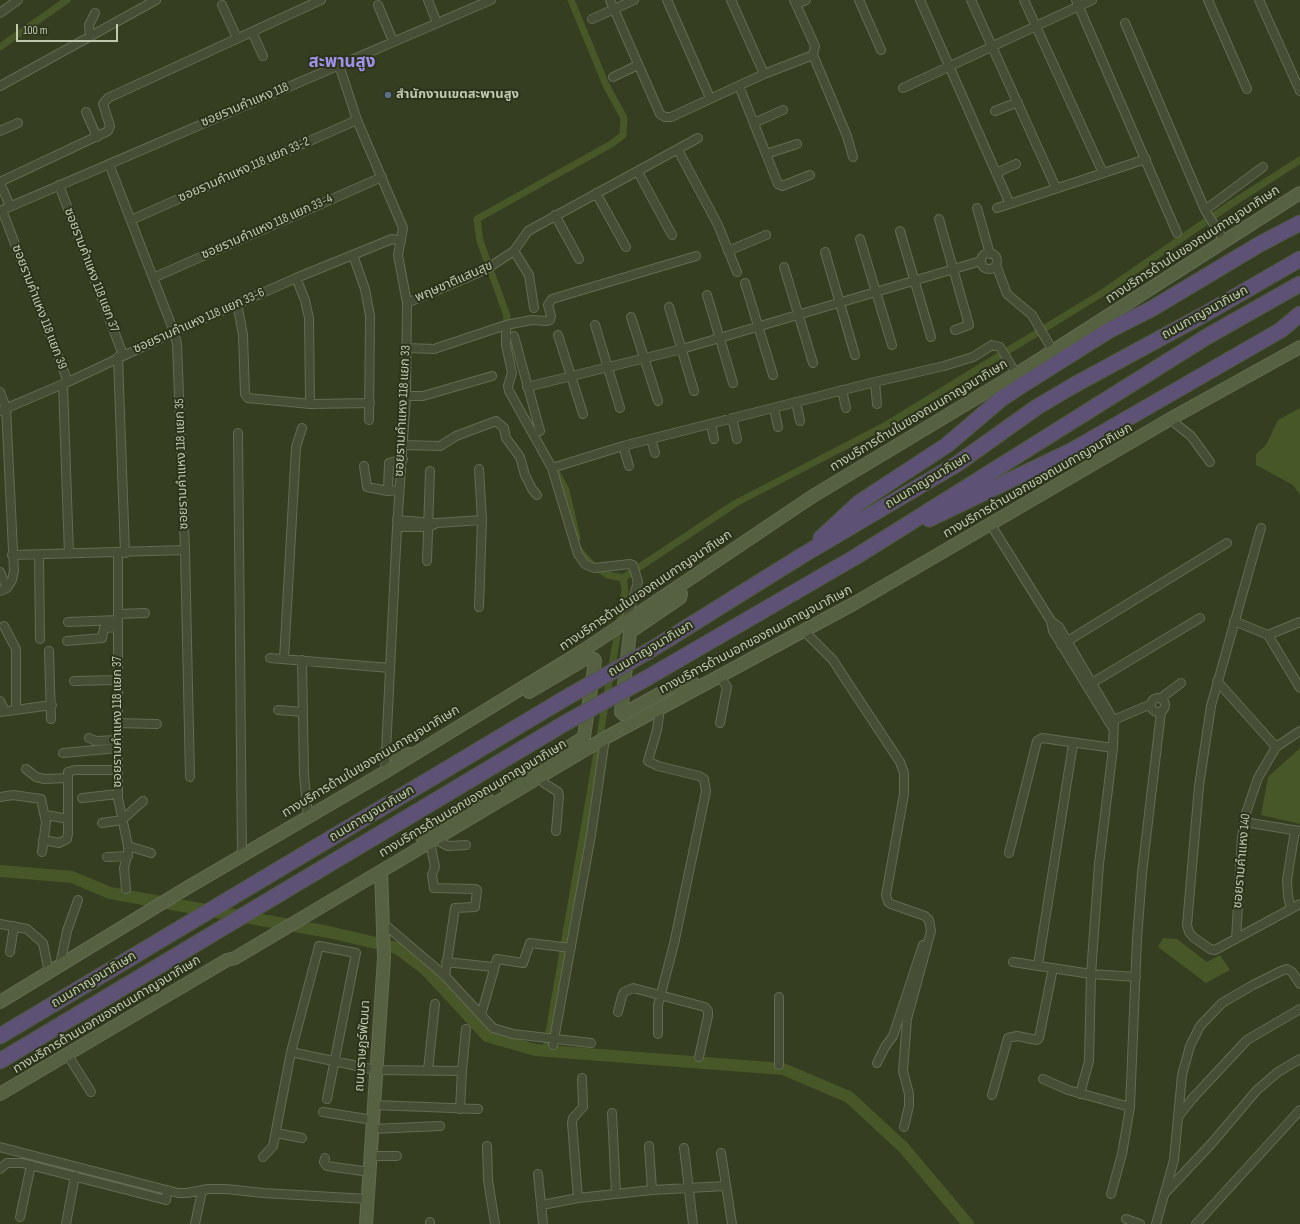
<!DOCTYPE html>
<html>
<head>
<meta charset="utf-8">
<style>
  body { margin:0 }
  #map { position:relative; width:1300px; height:1224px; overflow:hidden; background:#353e20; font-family:"Sofia Sans Condensed",sans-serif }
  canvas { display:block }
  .scale { position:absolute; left:16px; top:24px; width:102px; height:18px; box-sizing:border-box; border:2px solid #c0c9b0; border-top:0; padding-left:5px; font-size:12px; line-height:14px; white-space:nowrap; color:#c0c9b0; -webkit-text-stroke:3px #2b331a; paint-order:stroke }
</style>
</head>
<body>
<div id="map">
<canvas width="1300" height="1224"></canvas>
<div class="scale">100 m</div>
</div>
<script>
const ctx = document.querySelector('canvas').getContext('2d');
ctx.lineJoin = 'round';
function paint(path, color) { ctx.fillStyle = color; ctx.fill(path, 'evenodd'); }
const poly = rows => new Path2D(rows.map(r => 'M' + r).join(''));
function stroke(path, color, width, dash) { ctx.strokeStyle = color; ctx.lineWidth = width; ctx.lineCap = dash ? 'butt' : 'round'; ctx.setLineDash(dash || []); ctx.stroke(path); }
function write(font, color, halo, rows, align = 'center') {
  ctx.font = font + ' "Sofia Sans Condensed","Noto Sans Thai",sans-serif'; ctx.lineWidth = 4; ctx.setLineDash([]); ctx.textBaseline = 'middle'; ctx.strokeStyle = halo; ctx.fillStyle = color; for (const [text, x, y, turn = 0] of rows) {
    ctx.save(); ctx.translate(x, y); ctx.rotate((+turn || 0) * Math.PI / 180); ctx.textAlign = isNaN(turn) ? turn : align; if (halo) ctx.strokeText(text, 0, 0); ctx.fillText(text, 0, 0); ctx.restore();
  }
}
const water = poly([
  [1300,408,1300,495,1293,485,1256,465,1256,454,1266,445,1278,420],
  [1300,748,1300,824,1261,815,1268,777],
  [1163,938,1177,939,1207,962,1220,955,1230,970,1206,983,1158,947]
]);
const canal = poly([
  [0,47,67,0],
  [506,329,507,316,480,241,477,219,613,143,623,135,624,118,606,85,571,0],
  [555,470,566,490,577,538],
  [623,578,736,503,886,425,1104,292,1231,204,1300,160],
  [546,1050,625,590,623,578,608,575,590,563,579,550]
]);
const river = poly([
  [0,871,72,877,110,893,329,932,397,948,425,969,487,1036,535,1050,783,1069,849,1097,904,1148,968,1224]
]);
const street = poly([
  [428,0,437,23],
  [610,0,660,114,665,117,671,117,764,74,813,55,815,46,794,0],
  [667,0,710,98],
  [731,0,764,74],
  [859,0,881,50],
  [920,0,1009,202],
  [971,0,1056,188],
  [1024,0,1103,173],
  [1076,0,1177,233],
  [1208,0,1247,89],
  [1259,0,1300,91],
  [796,4,806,0],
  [222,5,237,38],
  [378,5,393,41],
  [0,13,18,0],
  [592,19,634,0],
  [1125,23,1205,210,1225,242],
  [252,32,263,56],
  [90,36,89,25,95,13],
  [813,55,847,136,853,157],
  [339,65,357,120,403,228,398,255,407,303,406,396,397,527,385,772],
  [613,77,638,65],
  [0,86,156,0],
  [739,86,778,184,782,186,810,175],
  [903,88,1092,0],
  [995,111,1018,102],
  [86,112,97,137],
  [754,123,783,110],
  [0,131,18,123],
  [678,150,718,225,737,272],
  [766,154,797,144],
  [109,164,174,332,177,344,185,550,190,777],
  [638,172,672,235],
  [996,173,1016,164],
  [0,182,108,131,110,126,103,104,108,98,321,0],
  [0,183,10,206],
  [59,185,123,355],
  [596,193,626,247],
  [977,208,990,254],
  [997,208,1146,159],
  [2,210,68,382],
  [1205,210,1263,167],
  [0,211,491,0],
  [555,215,579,259],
  [939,219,969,325,955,330],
  [131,220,357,120],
  [900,231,931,337],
  [860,239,892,345],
  [514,251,529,275,534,308],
  [728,251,766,235],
  [825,252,855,355],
  '981 261a8 8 0 1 1 16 0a8 8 0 1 1-16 0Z',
  [353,255,365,289,370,316,369,420],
  [996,265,1007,294,1032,315,1053,351],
  [784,267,813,363],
  [153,278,382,177],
  [296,278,305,300,309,318,310,404],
  [745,283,773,375],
  [707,295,733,383],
  [237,303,243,335,245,394,248,398,310,404,370,403],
  [407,303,485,270,514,251,528,231,698,138],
  [669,307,694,391],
  [631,317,658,401],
  [506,325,506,345,512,373,508,386,509,391,552,468,578,554,585,564,594,568,630,564,633,565,638,582,626,621],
  [595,325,620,408],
  [558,335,583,414],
  [514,336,540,431],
  [407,348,434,349,506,325,532,320,547,321,550,320,551,316,548,305,552,299,696,256],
  [118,357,125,553],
  [875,382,877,404],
  [63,384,69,554],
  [527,387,682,349,981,261],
  [842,390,846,408],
  [0,392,6,408,14,571,12,580,7,588],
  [406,396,423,396,492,376],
  [796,402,800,421],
  [774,408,778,427],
  [0,411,68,382,174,332,296,278,392,239,401,241],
  [732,418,737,439],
  [1172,418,1176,424,1191,436,1210,462],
  [711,424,714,439],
  [238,433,242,858],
  [651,439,655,453],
  [403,445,440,446,456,436,496,421,504,428,506,438,520,457,525,475,532,489,537,495],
  [623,446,629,466],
  [364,466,367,487,388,491,399,490],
  [552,468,623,446,875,382,944,366,973,357,992,345,1000,347,1016,374],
  [388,491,389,463,403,459],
  [397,520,434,523],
  [991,525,1051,621,1059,627,1114,721,1113,748,1099,864,1091,974,1089,1061,1080,1094],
  [397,527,429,527,437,523,482,520],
  [1261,528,1211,706,1199,786,1187,925,1189,932,1193,937,1210,949,1215,950,1300,904],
  [118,553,118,798,128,846,128,853,124,868,126,889],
  [12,555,185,550],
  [39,555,40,639],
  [427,561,430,471],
  [0,572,7,588,0,591],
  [479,607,482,520,479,469],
  [118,614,145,613],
  [1051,621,1053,631,1114,730],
  [1234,621,1268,635,1300,688],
  [68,622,118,620],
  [4,626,16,649,16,709],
  [804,631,833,660,840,671,900,762,904,773,904,794,886,895,888,902,891,904,925,916,929,920,931,931,907,1019,903,1071,909,1094,909,1106,904,1127],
  [1268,635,1300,622],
  [67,641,102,638,104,628,118,627],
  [1061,645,1227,543],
  [49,651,51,719],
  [270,658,390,668],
  [284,659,295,465,296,447,302,428],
  [302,660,304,775,308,817],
  [74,681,118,680],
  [1217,681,1276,747],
  [1087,686,1200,618],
  '1151 705a7 7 0 1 1 14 0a7 7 0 1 1-14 0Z',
  [1161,698,1181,683],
  [0,701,5,711],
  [278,710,303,712],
  [0,712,52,705],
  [1109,722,1151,704],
  [118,723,157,724],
  [720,723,727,687,720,677],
  [89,738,96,741,118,740],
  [63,753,118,748],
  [26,769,36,777,45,779,67,778],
  [539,777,544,783,558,792,559,796,556,831],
  [0,797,13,795,41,799,46,822,42,852],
  [82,798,118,794],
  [46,815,68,819],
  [1244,822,1299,831],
  [102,823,122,820,143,801],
  [434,839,448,846,466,845],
  [43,840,59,843,67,839,68,834,68,772,75,770,118,770],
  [430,842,435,867,432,875,434,888,475,889,477,890,475,907,455,908,445,976],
  [128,846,151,853],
  [1009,853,1037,741,1042,738,1113,748],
  [107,857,128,856],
  [1291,909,1288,896,1287,880,1295,830],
  [0,924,27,929,43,943,49,973],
  [384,924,444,975,493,1028,513,1034,591,1043],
  [1236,939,1242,837,1246,813,1258,778,1276,747,1300,731],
  [10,952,14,926],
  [446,962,493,967],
  [1013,962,1091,974,1136,977],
  [60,965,67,931,78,900],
  [1038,965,1073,744],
  [779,997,779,1065],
  [618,1012,622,996,624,992,633,988,705,1007,708,1011,708,1016,699,1057],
  [481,1015,497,959,523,963,530,943,571,948],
  [658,1034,658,1005,674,944,706,791,704,779,699,776,658,766,648,761,657,730,660,708],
  [553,1045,591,835,605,738],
  [291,1052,376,1070,462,1071,466,1029],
  [67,1054,91,1092],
  [877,1063,885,1047,893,1036,923,945],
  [428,1070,435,1004],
  [1043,1079,1068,1090,1130,1107],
  [992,1095,1008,1038,1017,1036,1037,1040,1039,1038,1053,968],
  [374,1105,478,1109],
  [460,1109,462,1071],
  [323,1112,373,1120],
  [612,1113,616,1194],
  [1178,1117,1192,1099,1247,1040,1300,1009],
  [372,1129,440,1126],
  [276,1133,302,1138],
  [487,1146,488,1180,495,1224],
  [649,1146,652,1190],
  [0,1147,178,1193,187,1193,208,1189,226,1189,263,1193,368,1199],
  [684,1148,693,1224],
  [721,1153,732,1224],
  [371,1156,397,1156],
  [263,1157,273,1146,291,1052,319,946,356,953,327,1099],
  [325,1158,324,1162,327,1166,370,1172],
  [0,1169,7,1163,22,1163,166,1200,167,1190],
  [538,1174,543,1224],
  [1167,1191,1212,1143,1257,1090,1278,1072,1300,1059],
  [1111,1194,1122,1154,1130,1107,1137,939,1142,873,1161,712],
  [578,1198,572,1123,573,1118,583,1107,582,1078],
  [542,1205,578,1198,652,1190,725,1186],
  [20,1217,31,1165],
  [1126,1219,1140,1224],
  [430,1222,430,1224],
  [66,1224,75,1176],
  [195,1224,202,1191],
  [1156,1224,1174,1160,1182,1075,1190,1046,1200,1026,1222,1003,1253,985,1281,971,1287,969,1292,972,1300,984],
  [1196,1224,1300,1110]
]);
const secondary = poly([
  [678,587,681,594,680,598,630,632,621,712,623,714,674,686,679,687,682,690,694,684],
  [387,751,396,755,411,754],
  [507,787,584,737,595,661,594,659,587,658,529,692],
  [422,837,487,798],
  [0,1002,185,889,385,772,584,650,813,496,1031,365,1300,193],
  [0,1094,227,960,235,958,605,738,855,603,1172,418,1300,347],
  [366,1224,384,958,381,871]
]);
const highway = poly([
  [929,519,1071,451,1281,330,1300,314],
  [821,538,860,502,947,445,1001,399,1024,384,1108,331,1153,308,1260,244,1300,223],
  [649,651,803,555,957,464,1037,407,1076,384,1205,314,1300,259],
  [647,678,857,556,1208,336,1300,284],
  [0,1036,569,696],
  [0,1061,567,722]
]);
const highwayBridge = poly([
  [569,696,649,651],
  [567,722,647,678]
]);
const markers = [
  [388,95,4,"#5c6f8a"]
];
const poiNames = [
  ["สำนักงานเขตสะพานสูง",396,95]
];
const streetNames = [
  ["ซอยรามคำแหง 118",245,105,-23],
  ["ซอยรามคำแหง 118 แยก 33-2",244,170,-24],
  ["ซอยรามคำแหง 118 แยก 33-4",267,227,-24],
  ["ทางบริการด้านในของถนนกาญจนาภิเษก",1193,245,-33],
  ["ซอยรามคำแหง 118 แยก 37",91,270,69],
  ["พฤษชาติแสนสุข",454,282,-24],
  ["ซอยรามคำแหง 118 แยก 39",39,307,69],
  ["ถนนกาญจนาภิเษก",1205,313,-29],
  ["ซอยรามคำแหง 118 แยก 33-6",199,321,-24],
  ["ซอยรามคำแหง 118 แยก 33",403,411,-87],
  ["ทางบริการด้านในของถนนกาญจนาภิเษก",919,416,-31],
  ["ซอยรามคำแหง 118 แยก 35",182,464,-92],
  ["ถนนกาญจนาภิเษก",928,481,-31],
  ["ทางบริการด้านนอกของถนนกาญจนาภิเษก",1038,481,-30],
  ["ทางบริการด้านในของถนนกาญจนาภิเษก",646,591,-34],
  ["ทางบริการด้านนอกของถนนกาญจนาภิเษก",756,640,-28],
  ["ถนนกาญจนาภิเษก",651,649,-31],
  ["ซอยรามคำแหง 118 แยก 37",118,722,-90],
  ["ทางบริการด้านในของถนนกาญจนาภิเษก",371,762,-31],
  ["ทางบริการด้านนอกของถนนกาญจนาภิเษก",473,799,-31],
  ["ถนนกาญจนาภิเษก",372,814,-31],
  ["ซอยรามคำแหง 140",1242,861,-85],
  ["ถนนกาญจนาภิเษก",94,980,-31],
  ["ทางบริการด้านนอกของถนนกาญจนาภิเษก",107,1015,-31],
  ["ถนนราษฏร์พัฒนา",363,1046,-86]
];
const districtNames = [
  ["สะพานสูง",342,63]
];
paint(water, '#485727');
stroke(canal, '#485727', 7);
stroke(river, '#485727', 12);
stroke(street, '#636c53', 10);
stroke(secondary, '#636c53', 14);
stroke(highway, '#505940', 17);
stroke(street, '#464e35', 8);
stroke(secondary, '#566142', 12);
stroke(highway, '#5d5175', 15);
stroke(highwayBridge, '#505940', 17, []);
stroke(highwayBridge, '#5d5175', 15);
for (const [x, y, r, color] of markers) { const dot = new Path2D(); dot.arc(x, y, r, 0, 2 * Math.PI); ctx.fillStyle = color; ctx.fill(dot); stroke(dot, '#2b331a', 1.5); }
write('bold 13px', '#c0c9b0', '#2b331a', poiNames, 'left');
write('13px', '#c0c9b0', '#2b331a', streetNames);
write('bold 17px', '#a091ea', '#2b331a', districtNames);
</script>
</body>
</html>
